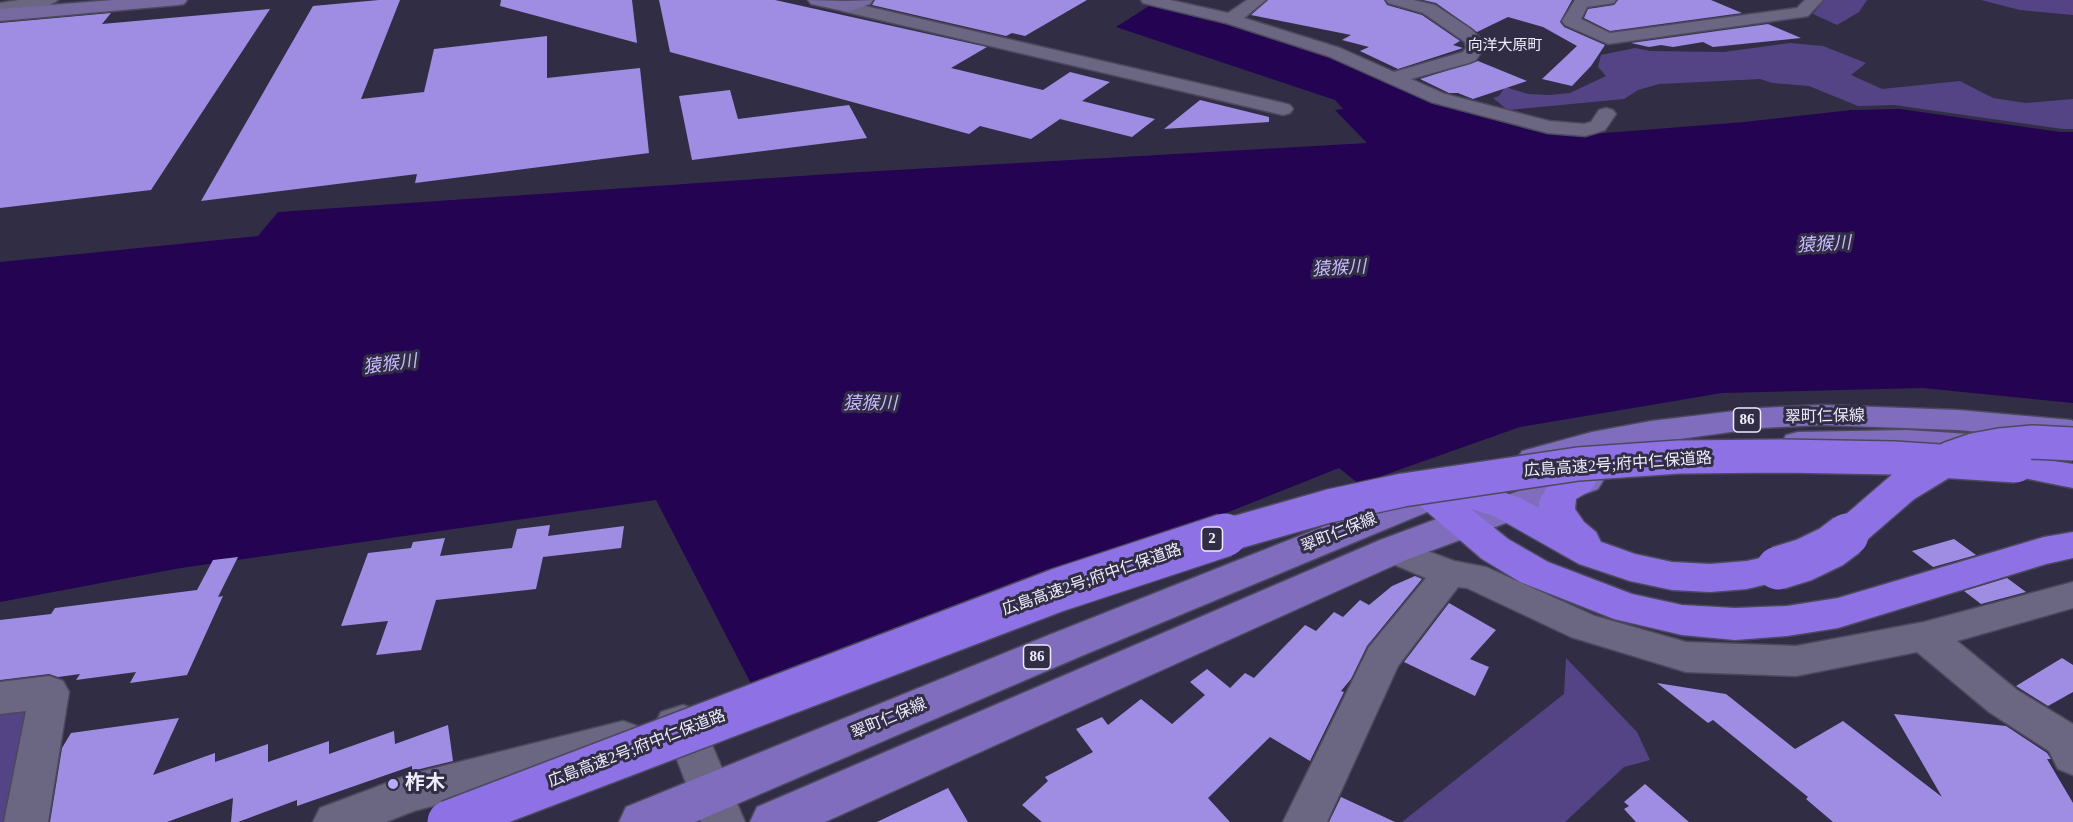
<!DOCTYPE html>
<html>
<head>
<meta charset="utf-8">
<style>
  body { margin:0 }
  canvas { display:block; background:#312d45 }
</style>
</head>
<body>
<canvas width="2073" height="822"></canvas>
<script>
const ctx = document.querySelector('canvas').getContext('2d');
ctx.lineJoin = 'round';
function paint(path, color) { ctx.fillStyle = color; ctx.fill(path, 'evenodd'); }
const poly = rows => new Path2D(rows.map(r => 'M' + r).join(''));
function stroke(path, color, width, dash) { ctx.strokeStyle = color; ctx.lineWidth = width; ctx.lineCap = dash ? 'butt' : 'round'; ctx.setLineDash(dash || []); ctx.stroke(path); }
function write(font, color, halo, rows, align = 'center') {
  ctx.font = font + ' "Times New Roman","Noto Sans JP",serif'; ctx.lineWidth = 6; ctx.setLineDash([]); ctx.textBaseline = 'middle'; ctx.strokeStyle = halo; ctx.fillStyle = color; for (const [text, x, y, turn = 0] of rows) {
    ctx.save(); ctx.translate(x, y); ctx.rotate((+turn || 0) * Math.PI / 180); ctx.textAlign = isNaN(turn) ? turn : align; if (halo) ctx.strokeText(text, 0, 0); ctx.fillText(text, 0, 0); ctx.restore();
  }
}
const green = poly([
  [1824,0,1867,0,1859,12,1837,25,1813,14],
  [1981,0,2073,0,2073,15,2020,10],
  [1790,43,1823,46,1866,63,1851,75,1882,89,1960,81,1993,98,2026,103,2073,99,2073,129,2063,129,1894,105,1858,106,1809,86,1773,83,1760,79,1659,84,1638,90,1624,99,1508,110,1493,98,1499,96,1505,87,1528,94,1549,95,1570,93,1606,76,1598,67,1601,55,1635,48,1650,51,1724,52],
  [1566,658,1637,732,1650,760,1624,767,1565,822,1402,822,1564,694],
  [36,703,12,822,0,822,0,708]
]);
const water = poly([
  [1152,4,1306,46,1431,100,1530,130,1558,135,1580,135,1744,122,1851,110,1900,109,2060,132,2073,132,2073,403,1923,388,1722,393,1520,427,1359,484,1339,468,759,699,656,500,181,568,0,602,0,262,258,236,278,212,844,173,1367,143,1335,110,1343,109,1335,100,1116,27]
]);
const building = poly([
  [379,0,400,0,361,99,424,92,434,49,547,36,547,78,640,68,649,153,415,183,417,174,201,201,313,6],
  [501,0,632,0,637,43,500,6],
  [659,0,775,0,987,47,951,68,1043,90,1070,72,1110,82,1082,101,1155,119,1132,137,1060,119,1031,139,980,126,969,134,670,52],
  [875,0,1087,0,1025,36,1012,33,1006,36,872,5],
  [1268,0,1384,0,1387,5,1422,15,1460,41,1453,45,1463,48,1398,69,1360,51,1369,47,1342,40,1351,35,1251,15],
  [1423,0,1572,0,1560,22,1564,27,1605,45,1591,66,1572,86,1542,79,1577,46,1543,27,1508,17,1477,32,1436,3],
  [1618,0,1711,0,1742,13,1610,31,1584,18,1588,9,1614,5],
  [270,9,151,190,0,208,0,23,111,13,102,24],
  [1768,24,1801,38,1713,47,1703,42,1673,47,1661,45,1649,47,1631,43],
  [1478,61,1527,81,1473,99,1458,93,1449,93,1420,79],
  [730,90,738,119,849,105,867,138,692,160,679,96],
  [1200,100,1269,117,1269,122,1164,129],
  [550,525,548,536,624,526,621,548,543,557,536,589,436,600,421,650,376,655,388,621,341,626,368,553,411,548,413,542,445,538,440,556,512,548,517,529],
  [1954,539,1976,555,1933,567,1912,551],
  [238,557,218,597,223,596,187,675,130,683,136,672,76,680,80,674,58,677,49,674,0,680,0,620,51,614,55,608,197,590,213,560],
  [1415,576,1422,579,1367,646,1351,679,1341,691,1344,692,1310,761,1270,737,1208,798,1230,822,1042,822,1022,805,1048,781,1045,777,1093,752,1076,729,1102,717,1108,725,1141,699,1172,724,1205,695,1190,682,1207,669,1230,688,1245,673,1254,678,1305,625,1316,631,1334,612,1343,617,1360,600,1369,605,1392,586],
  [2007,578,2026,592,1981,604,1964,591],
  [1449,603,1496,630,1470,659,1489,667,1475,696,1404,662],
  [2062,658,2073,665,2073,692,2048,706,2016,686],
  [1657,683,1726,694,1795,749,1843,721,1942,797,1894,714,2006,726,2047,753,2051,759,2047,759,2073,803,2073,822,1833,822,1806,799,1808,797,1713,720,1708,723],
  [179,718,153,775,215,753,215,762,268,744,268,762,329,741,329,754,394,731,395,744,448,725,453,761,412,771,412,766,297,806,297,800,238,822,231,822,233,798,167,822,50,822,62,748,71,733],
  [1645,784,1689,822,1636,822,1624,809,1629,806,1624,802],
  [948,788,968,822,877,822],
  [1341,797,1395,822,1329,822]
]);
const street = poly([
  [19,0,58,0,50,5,0,13,0,3,19,0],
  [1141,0,1170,0,1228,13,1247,0,1266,0,1244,18,1340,48,1394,72,1463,52,1466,48,1465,42,1423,13,1388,3,1386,0,1413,0,1435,5,1471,29,1482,40,1484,48,1476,60,1469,63,1411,79,1445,94,1549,121,1584,124,1591,122,1599,110,1606,108,1613,110,1616,114,1605,130,1592,134,1585,136,1548,133,1431,102,1328,56,1226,23,1143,3,1141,0],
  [1575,0,1616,0,1614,3,1587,7,1581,19,1610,33,1797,8,1805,0,1823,0,1808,16,1802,17,1608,44,1565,25,1562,21,1575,0],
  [848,2,1283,103,1290,105,1293,109,1290,113,1283,115,842,11,840,7,842,3,848,2],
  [1393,538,1454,561,1486,567,1595,616,1686,642,1796,646,1924,622,2073,582,2073,608,1957,641,2017,690,2073,724,2073,775,2058,769,2049,751,1989,712,1917,652,1796,676,1686,672,1571,637,1467,588,1458,587,1398,666,1327,822,1283,822,1369,647,1426,578,1381,559,1376,550,1381,541,1393,538],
  [49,676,63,681,69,692,48,822,4,822,26,711,0,714,0,682,49,676],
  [683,705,697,710,745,822,701,822,669,739,661,736,655,724,661,712,683,705],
  [623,721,637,726,643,738,637,750,414,811,386,822,313,822,320,808,411,774,623,721]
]);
const secondary = poly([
  [113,0,187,0,184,4,178,5,0,21,0,9,113,0],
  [808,0,846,1,873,0,870,4,848,12,811,4,808,0]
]);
const primary = poly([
  [1822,405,1958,410,2071,420,2073,421,2073,441,1958,430,1822,425,1760,428,1651,443,1594,453,1534,470,1522,467,1517,459,1522,451,1592,432,1651,421,1760,408,1822,405],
  [1907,430,1986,435,1998,438,2003,446,1998,454,1986,457,1907,452,1798,454,1786,451,1781,443,1786,435,1798,432,1907,430],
  [1585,469,1598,473,1603,481,1598,489,1406,560,825,822,750,822,757,807,1380,540,1450,514,1585,469],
  [1443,479,1456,482,1461,491,1456,500,1079,657,695,822,619,822,626,807,1049,635,1443,479]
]);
const highway = poly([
  [2016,455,2073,464,2073,488,2004,474,1998,466,2004,458,2016,455],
  [1578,470,1591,474,1596,482,1591,490,1576,499,1575,509,1584,522,1596,532,1601,542,1607,544,1635,554,1672,562,1710,564,1747,561,1778,554,1792,558,1797,568,1792,578,1747,589,1710,592,1672,590,1630,581,1579,564,1494,516,1471,509,1508,539,1548,562,1632,594,1682,605,1735,608,1787,606,1838,598,2044,537,2073,532,2073,558,2046,564,1838,628,1787,636,1735,640,1682,635,1614,619,1520,582,1482,559,1418,504,1413,495,1418,486,1431,483,1458,483,1494,489,1520,498,1539,508,1539,501,1550,482,1565,474,1578,470]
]);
const highwayBridgeFar1 = poly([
  [1220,537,1329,506,1403,490,1578,464,1679,457,1781,456,1894,458,2016,466],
  [1845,537,1904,486,1950,458,1973,450,2000,445,2033,442,2073,444]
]);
const highwayBridge = poly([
  [1778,568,1804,560,1831,547,1847,535],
  [449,822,1058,590,1225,535]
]);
const markers = [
  [393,784,6,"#b9abf7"]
];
const farNeighbourhoodnames = [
  ["向洋大原町",1505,46]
];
const shields = [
  [1747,420,27],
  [1212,539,21],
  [1037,657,27]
];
const shieldNames = [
  ["86",1747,420],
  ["2",1212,539],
  ["86",1037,657]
];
const streetNames = [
  ["翠町仁保線",1825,417,-1],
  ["広島高速2号;府中仁保道路",1618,465,-4],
  ["翠町仁保線",1339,533,-22],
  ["広島高速2号;府中仁保道路",1092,580,-19],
  ["翠町仁保線",889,719,-23],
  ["広島高速2号;府中仁保道路",637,749,-21]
];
const waterNames = [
  ["猿猴川",1824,245,-3],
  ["猿猴川",1339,269,-3],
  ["猿猴川",390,365,-7],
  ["猿猴川",870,404]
];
const nearPoinames = [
  ["柞木",405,784]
];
paint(green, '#544486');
paint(water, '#230352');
paint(building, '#9e8de2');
stroke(street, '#4c495d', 3);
stroke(secondary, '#4c495d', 3);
stroke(primary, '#4c495d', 3);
stroke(highway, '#4c495d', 3);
paint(street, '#6b6682');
paint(secondary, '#766aa0');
paint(primary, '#806dbd');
paint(highway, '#8e72e5');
stroke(highwayBridgeFar1, '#4c495d', 36, []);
stroke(highwayBridge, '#4c495d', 46, []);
stroke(highwayBridgeFar1, '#8e72e5', 33);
stroke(highwayBridge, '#8e72e5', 43);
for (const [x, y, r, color] of markers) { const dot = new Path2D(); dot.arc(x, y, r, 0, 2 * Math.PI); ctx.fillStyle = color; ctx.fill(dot); stroke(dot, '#312d45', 2); }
write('15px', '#efecfd', '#312d45', farNeighbourhoodnames);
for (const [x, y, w] of shields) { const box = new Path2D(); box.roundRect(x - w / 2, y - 12, w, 24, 4.5); ctx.fillStyle = '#312d45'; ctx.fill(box); stroke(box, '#efecfd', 1.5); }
write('bold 15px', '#efecfd', null, shieldNames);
write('16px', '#efecfd', '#312d45', streetNames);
write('italic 18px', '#c7bbfd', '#312d45', waterNames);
write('bold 20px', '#efecfd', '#312d45', nearPoinames, 'left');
</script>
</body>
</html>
